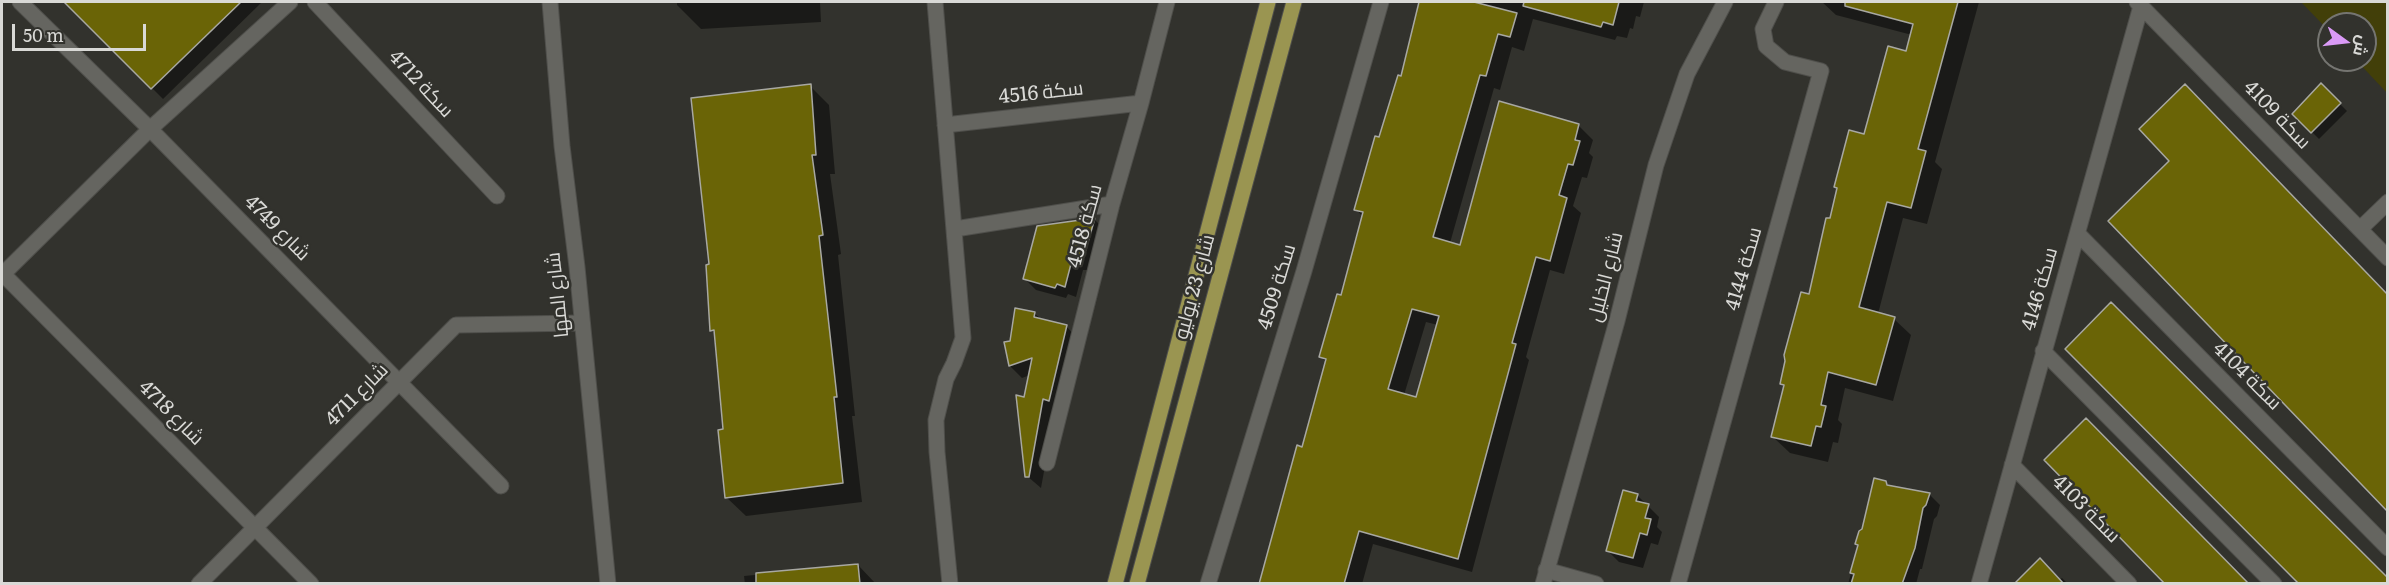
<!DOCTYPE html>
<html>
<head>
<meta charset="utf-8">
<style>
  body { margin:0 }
  #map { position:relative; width:2389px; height:585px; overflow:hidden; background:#32322d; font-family:Literata,Cairo,serif }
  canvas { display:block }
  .frame { position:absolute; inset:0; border:3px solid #d9d9d6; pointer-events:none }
  .north { position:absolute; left:2317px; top:12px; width:60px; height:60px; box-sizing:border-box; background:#32322d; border:2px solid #757571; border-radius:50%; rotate:105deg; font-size:16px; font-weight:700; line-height:24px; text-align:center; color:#d9d9d6 }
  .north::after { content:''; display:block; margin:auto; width:21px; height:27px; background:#da9af6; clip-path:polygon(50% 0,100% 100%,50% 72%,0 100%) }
  .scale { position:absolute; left:12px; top:24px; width:134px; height:27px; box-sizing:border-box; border:3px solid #d9d9d6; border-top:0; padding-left:8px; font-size:18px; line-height:21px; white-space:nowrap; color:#d9d9d6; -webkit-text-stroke:4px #32322d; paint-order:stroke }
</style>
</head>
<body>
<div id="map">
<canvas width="2389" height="585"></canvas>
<div class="frame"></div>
<div class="north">ش</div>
<div class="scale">50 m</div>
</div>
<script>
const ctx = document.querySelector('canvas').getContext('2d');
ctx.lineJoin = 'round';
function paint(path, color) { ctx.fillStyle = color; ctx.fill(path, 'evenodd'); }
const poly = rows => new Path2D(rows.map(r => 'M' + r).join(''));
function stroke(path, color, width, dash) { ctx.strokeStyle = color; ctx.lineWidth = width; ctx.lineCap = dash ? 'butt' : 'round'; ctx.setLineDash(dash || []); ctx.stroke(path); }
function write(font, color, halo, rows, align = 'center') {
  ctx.font = font + ' Literata,Cairo,serif'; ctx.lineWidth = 5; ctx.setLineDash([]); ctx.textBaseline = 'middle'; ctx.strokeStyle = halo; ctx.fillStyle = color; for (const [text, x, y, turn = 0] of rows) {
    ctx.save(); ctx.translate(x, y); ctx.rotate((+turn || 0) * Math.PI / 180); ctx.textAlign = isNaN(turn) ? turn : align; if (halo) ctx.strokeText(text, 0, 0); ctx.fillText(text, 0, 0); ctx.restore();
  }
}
const green = poly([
  [2301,2,2387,2,2387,93,2356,60,2365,60,2365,24,2329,24,2329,31]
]);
const shadow = poly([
  [66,2,262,2,163,99],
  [677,2,820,2,821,22,701,29,677,5],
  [1421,2,1644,2,1640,17,1636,16,1633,29,1630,28,1627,38,1617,36,1615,40,1533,19,1524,51,1512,47,1500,90,1494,88,1450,243,1461,247,1578,125,1593,140,1589,153,1593,157,1587,178,1582,177,1573,206,1581,213,1564,274,1550,270,1526,357,1529,360,1472,572,1373,544,1362,584,1261,584,1303,449,1327,363,1320,356,1342,297,1363,217,1356,209,1402,78],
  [1426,322,1438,325,1417,399,1404,395],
  [1822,2,1979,2,1935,162,1942,169,1927,224,1903,218,1878,314,1894,319,1911,335,1893,401,1845,388,1838,420,1842,424,1838,443,1833,442,1828,462,1790,453,1773,437,1785,387,1781,383,1831,220,1838,190,1835,187,1908,53,1912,35,1836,15],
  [2321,85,2347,111,2319,139,2294,114],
  [810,86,829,105,835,174,830,174,841,254,838,255,855,416,852,416,862,502,746,516,726,497,725,430,716,335,712,330,711,266],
  [1094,219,1105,230,1094,270,1083,270,1076,297,1068,294,1066,298,1036,290,1025,279],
  [1034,313,1042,320,1066,326,1078,339,1055,411,1041,488,1027,476,1025,398,1030,375,1022,378,1010,366,1011,342],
  [1885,482,1889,487,1929,494,1940,505,1937,516,1934,519,1922,569,1920,569,1916,584,1848,584,1859,546,1856,543],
  [1637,495,1659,517,1657,527,1662,532,1658,545,1651,543,1643,568,1619,562,1608,551],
  [858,565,876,584,745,584,744,576],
  [2062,578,2068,584,2017,584,2059,580]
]);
const building = poly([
  [64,2,241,2,151,89,64,2],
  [1419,2,1474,2,1517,13,1510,37,1498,34,1486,76,1480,75,1433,237,1460,245,1499,101,1579,124,1575,140,1580,141,1573,165,1568,164,1559,195,1567,198,1550,261,1536,257,1512,343,1516,344,1458,559,1359,531,1344,584,1259,584,1297,445,1302,447,1326,359,1319,357,1337,294,1341,295,1363,212,1354,210,1375,136,1379,137,1398,75,1401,76,1419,2],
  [1412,309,1439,316,1416,397,1388,389,1412,309],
  [1524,2,1619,2,1613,25,1603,22,1601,27,1523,6,1524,2],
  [1845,2,1958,2,1918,149,1926,151,1911,208,1887,202,1859,307,1895,317,1876,385,1828,372,1821,405,1826,406,1821,427,1816,426,1811,446,1771,437,1784,385,1780,384,1785,361,1784,355,1801,292,1809,294,1826,218,1830,218,1837,188,1834,187,1849,130,1864,134,1888,46,1906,51,1913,24,1845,6,1845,2],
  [2321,83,2341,103,2311,133,2292,114,2321,83],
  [811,84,816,155,812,155,823,235,819,236,837,397,834,397,843,483,725,498,718,430,723,429,714,330,710,331,706,265,709,264,691,98,811,84],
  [2185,84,2388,295,2388,512,2108,221,2169,161,2139,129,2185,84],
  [1095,218,1083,259,1072,260,1065,287,1057,284,1055,288,1023,279,1037,226,1095,218],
  [2111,302,2388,578,2388,584,2299,584,2065,349,2111,302],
  [1015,308,1035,312,1034,317,1067,325,1049,401,1043,399,1029,477,1025,477,1016,395,1024,397,1032,358,1009,366,1004,342,1010,341,1015,308],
  [2086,418,2199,533,2249,584,2165,584,2094,511,2044,460,2086,418],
  [1874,478,1886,481,1887,485,1930,493,1926,505,1923,508,1915,548,1902,584,1851,584,1854,574,1850,573,1858,545,1855,544,1859,531,1862,529,1874,478],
  [1623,490,1638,494,1636,501,1649,504,1645,518,1651,519,1647,535,1640,533,1633,558,1606,551,1623,490],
  [2040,558,2064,584,2014,584,2040,558],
  [858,564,860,584,756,584,756,573,858,564]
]);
const minor = poly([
  [20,2,150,129,501,486],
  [315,2,497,196],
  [935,2,963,338,954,363,946,379,936,420,937,452,950,584],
  [2137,2,2388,258],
  [945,125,1141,103],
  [955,229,1112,204],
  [2360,229,2388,202],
  [2078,234,2388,548],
  [2,273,311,584],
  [2,275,150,129,290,2],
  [2043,351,2274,584],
  [1047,463,1112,204,1141,103,1167,2],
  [2012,465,2129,584],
  [1546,570,1596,584],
  [199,584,456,325,581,323],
  [1208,584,1304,271,1381,2],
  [1678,584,1821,71,1785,62,1766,46,1763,29,1776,2],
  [1979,584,2141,6]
]);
const tertiary = poly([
  [550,2,562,146,577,267,608,584],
  [1543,584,1617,321,1656,165,1687,74,1725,2]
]);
const primary = poly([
  [1115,584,1268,2],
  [1137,584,1294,2]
]);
const streetNames = [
  ["سكة 4712",421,84,47],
  ["سكة 4516",1041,93,-6],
  ["سكة 4109",2277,115,46],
  ["سكة 4518",1085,226,-75],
  ["4749 شارع",277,228,45],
  ["سكة 4144",1744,269,-74],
  ["شارع الخليل",1606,277,-76],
  ["شارع 23 يوليو",1195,287,-75],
  ["سكة 4509",1277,287,-73],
  ["سكة 4146",2040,289,-74],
  ["شارع المها",558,295,-96],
  ["سكة 4104",2247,376,45],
  ["4711 شارع",357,395,-45],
  ["4718 شارع",171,413,45],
  ["سكة 4103",2086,509,45]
];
paint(green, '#423f09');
paint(shadow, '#0007');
paint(building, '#6a6406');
stroke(building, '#a8a8a2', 1.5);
stroke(minor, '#4f4f4b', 17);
stroke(tertiary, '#4f4f4b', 17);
stroke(primary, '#4f4f4b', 17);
stroke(minor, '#656560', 15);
stroke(tertiary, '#656560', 15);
stroke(primary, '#9a9551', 15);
write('20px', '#d9d9d6', '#32322d', streetNames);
</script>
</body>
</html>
